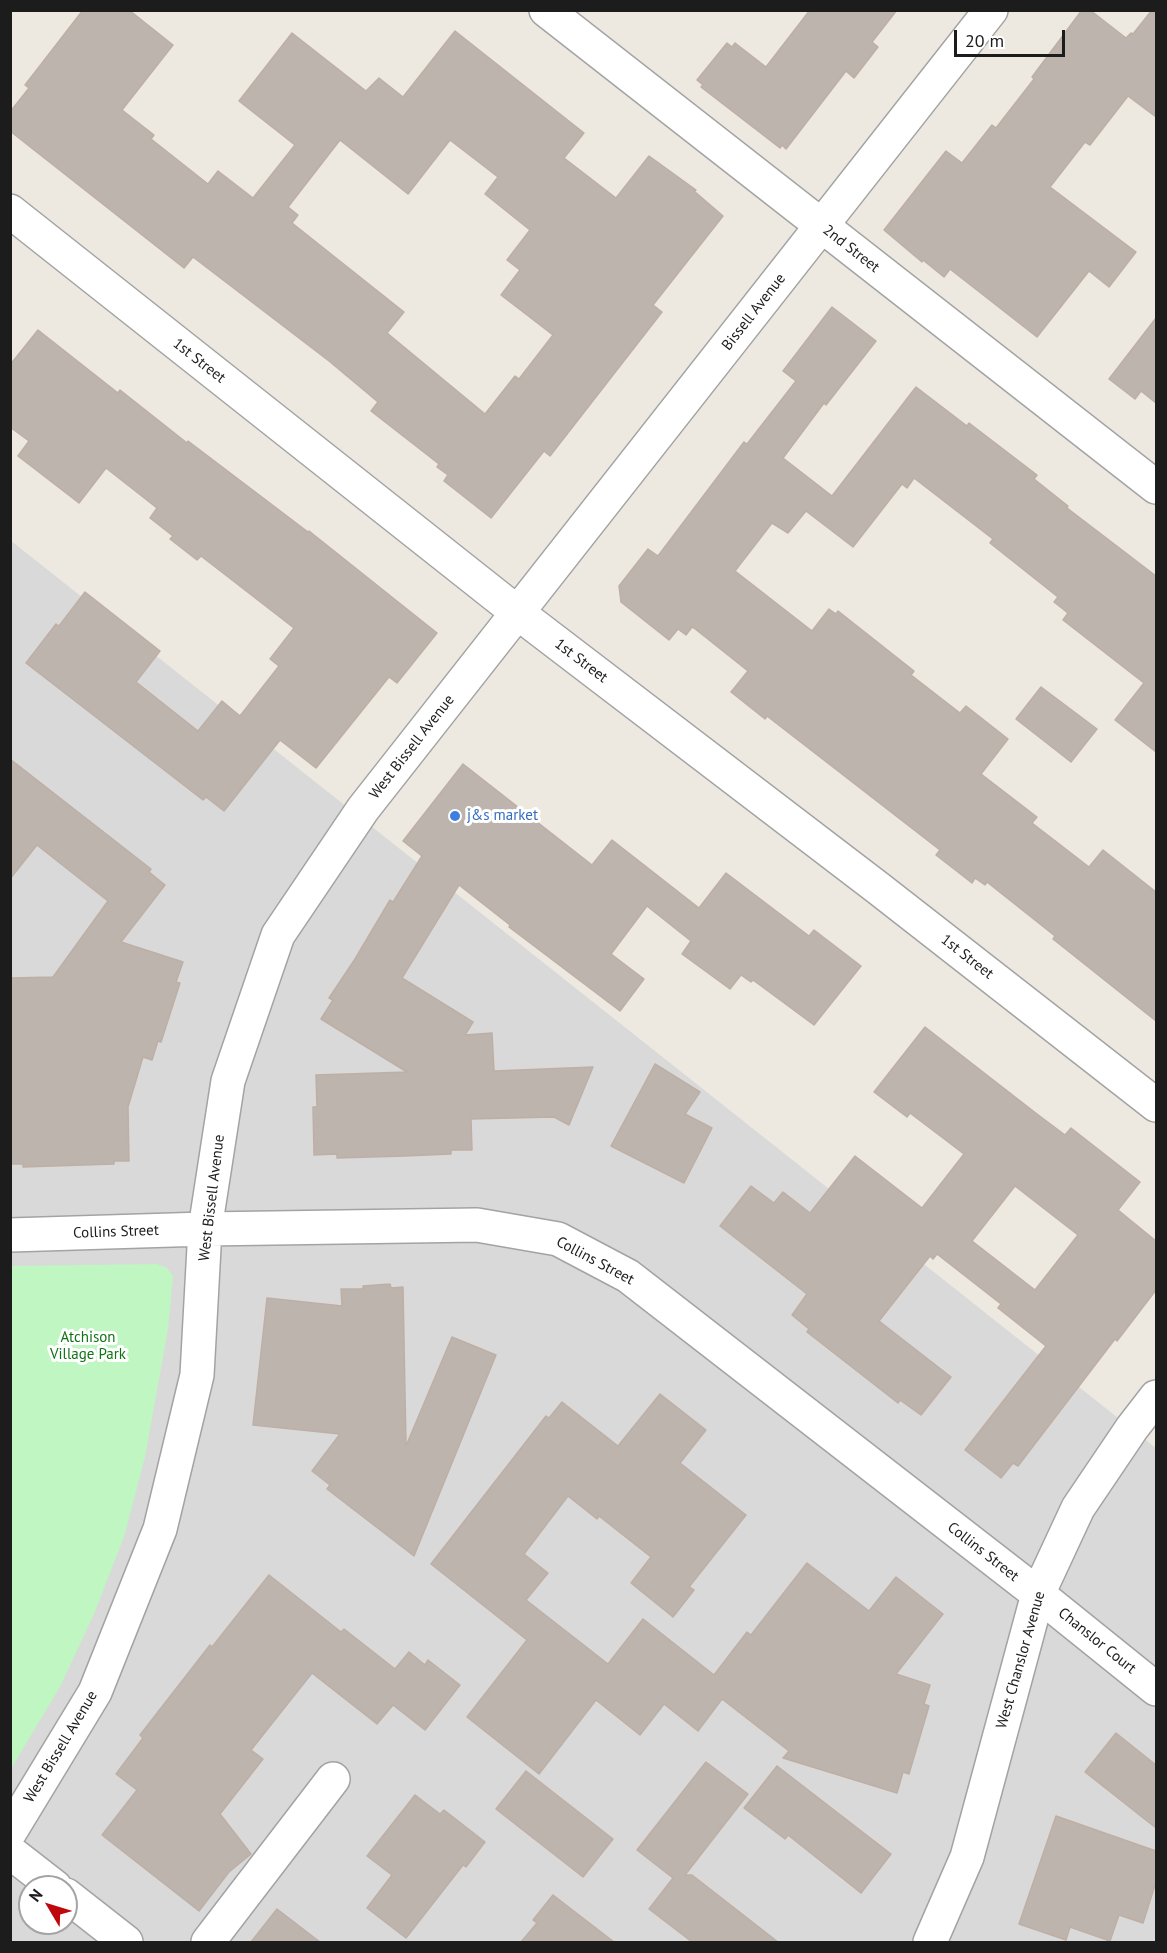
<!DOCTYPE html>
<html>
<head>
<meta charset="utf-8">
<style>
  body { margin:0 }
  #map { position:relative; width:1167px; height:1953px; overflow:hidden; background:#ede9e1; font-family:"PT Sans",sans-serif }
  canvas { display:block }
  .frame { position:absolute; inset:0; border:12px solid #1c1c1c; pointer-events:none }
  .north { position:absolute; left:18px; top:1875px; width:60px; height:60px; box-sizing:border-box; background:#fff; border:2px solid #a4a4a4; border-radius:50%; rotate:308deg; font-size:16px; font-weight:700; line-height:24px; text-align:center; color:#1c1c1c }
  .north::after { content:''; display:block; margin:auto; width:21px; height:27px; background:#bf080e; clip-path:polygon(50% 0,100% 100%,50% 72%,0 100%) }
  .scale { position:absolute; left:954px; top:30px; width:111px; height:27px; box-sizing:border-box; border:3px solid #1c1c1c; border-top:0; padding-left:8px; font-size:18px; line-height:21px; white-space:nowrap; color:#1c1c1c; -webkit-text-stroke:4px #fff; paint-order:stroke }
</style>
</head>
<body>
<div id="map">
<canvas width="1167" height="1953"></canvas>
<div class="frame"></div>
<div class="north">N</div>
<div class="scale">20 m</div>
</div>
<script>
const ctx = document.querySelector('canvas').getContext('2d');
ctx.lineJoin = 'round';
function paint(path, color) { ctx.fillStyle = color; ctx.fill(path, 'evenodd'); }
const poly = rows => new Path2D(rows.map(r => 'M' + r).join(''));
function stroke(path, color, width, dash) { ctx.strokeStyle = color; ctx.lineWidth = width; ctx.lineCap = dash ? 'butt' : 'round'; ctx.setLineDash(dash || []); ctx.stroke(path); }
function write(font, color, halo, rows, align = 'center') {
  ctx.font = font + ' "PT Sans",sans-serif'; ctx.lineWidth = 6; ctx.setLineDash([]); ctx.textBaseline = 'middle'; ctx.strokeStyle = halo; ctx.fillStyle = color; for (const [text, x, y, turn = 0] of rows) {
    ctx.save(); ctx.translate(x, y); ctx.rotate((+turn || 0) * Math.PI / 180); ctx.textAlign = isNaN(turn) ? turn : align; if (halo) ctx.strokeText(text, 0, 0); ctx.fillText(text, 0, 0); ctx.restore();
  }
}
const residential = poly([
  [10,540,1156,1448,1156,1942,11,1942],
  [30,1887,66,1887,66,1923,30,1923]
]);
const park = poly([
  [157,1264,167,1268,173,1276,168,1329,145,1457,124,1537,94,1614,60,1687,11,1769,11,1266]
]);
const building = poly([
  [83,10,129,10,173,45,122,110,154,135,151,139,208,184,218,171,253,198,295,145,239,101,292,33,366,91,379,78,403,97,455,31,584,133,564,158,616,198,649,156,696,190,694,191,723,216,653,305,662,312,550,456,544,451,491,518,444,481,448,475,437,467,439,464,371,411,378,402,329,361,193,257,184,268,10,131,10,112,29,88,25,85,83,10],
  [340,140,408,194,450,140,498,177,485,194,530,230,507,260,520,270,501,295,553,335,519,379,515,376,485,414,387,333,404,312,292,223,298,215,288,207,340,140],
  [810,10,897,10,872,42,878,47,854,78,846,71,786,149,782,145,780,148,701,87,703,85,697,80,727,43,732,47,735,43,766,67,810,10],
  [1082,10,1090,10,1126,38,1131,33,1133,34,1152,10,1156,10,1156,117,1128,96,1090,145,1085,142,1050,187,1136,252,1109,287,1089,271,1037,337,950,269,944,277,923,260,922,262,884,230,946,151,962,163,992,125,996,128,1034,79,1032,77,1082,10],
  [832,307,876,341,826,405,824,403,783,458,832,496,916,387,967,426,969,423,1037,475,1034,479,1068,506,1067,508,1156,576,1156,752,1115,720,1144,683,1063,620,1068,613,1054,602,1058,597,990,543,993,539,914,478,907,488,902,484,853,547,806,511,788,533,772,523,735,571,812,631,829,609,836,614,838,611,914,671,911,675,960,713,966,706,1008,739,981,774,1037,817,1032,823,1089,867,1103,850,1156,892,1156,1021,1053,939,1055,936,987,882,985,885,975,878,972,883,936,855,940,850,767,716,765,719,731,692,748,671,694,628,692,627,686,635,678,629,669,640,621,602,619,586,648,549,658,556,744,442,747,444,796,381,783,371,832,307],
  [1156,318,1156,403,1141,391,1135,399,1109,379,1156,318],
  [38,330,118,393,120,390,187,443,188,441,308,532,309,531,437,633,397,683,389,677,316,768,280,740,224,811,206,797,203,800,26,663,56,624,59,626,85,592,160,651,136,682,198,731,222,701,240,716,279,666,270,659,294,628,201,556,197,560,170,539,173,536,150,518,157,508,106,468,79,503,18,456,29,441,10,427,10,365,38,330],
  [1041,687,1097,729,1071,762,1016,719,1041,687],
  [10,759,151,869,149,872,165,885,121,942,183,962,176,982,180,983,161,1042,158,1041,152,1060,143,1057,128,1107,129,1161,114,1161,114,1164,23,1167,23,1164,10,1164,10,978,53,977,108,901,37,845,10,879,10,759],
  [463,764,592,865,612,840,699,908,726,873,809,936,814,930,861,966,814,1025,753,980,751,982,741,975,730,989,682,954,691,941,647,906,611,954,644,979,620,1011,509,927,510,925,459,885,402,978,473,1022,465,1035,492,1033,494,1071,593,1067,569,1125,554,1117,471,1119,472,1150,451,1150,451,1154,405,1156,337,1158,337,1154,314,1155,313,1107,317,1107,316,1075,407,1072,321,1019,333,1000,329,998,355,959,390,900,393,902,422,856,403,841,463,764],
  [925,1027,1037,1114,1065,1135,1071,1128,1140,1182,1118,1210,1156,1241,1156,1290,1117,1341,1115,1339,1018,1466,1013,1463,1001,1478,965,1450,1046,1346,998,1308,1001,1304,937,1254,933,1259,930,1256,879,1321,951,1377,921,1415,900,1400,898,1403,807,1332,809,1329,792,1315,807,1294,720,1226,751,1186,774,1203,783,1192,810,1213,855,1156,922,1208,964,1154,910,1113,907,1117,874,1092,925,1027],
  [1015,1186,1078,1235,1035,1290,972,1241,1015,1186],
  [655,1064,700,1092,685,1114,712,1128,684,1183,611,1146,655,1064],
  [390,1284,391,1288,403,1287,406,1446,452,1337,496,1355,414,1556,327,1489,330,1485,312,1471,340,1434,253,1425,267,1298,342,1306,341,1289,363,1289,363,1286,390,1284],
  [660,1394,706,1430,680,1463,746,1515,689,1587,694,1590,673,1617,631,1583,651,1557,599,1516,597,1519,568,1496,524,1554,548,1573,526,1600,608,1664,643,1619,714,1675,747,1632,751,1635,807,1563,869,1611,896,1577,943,1614,896,1674,930,1685,924,1704,929,1706,909,1774,903,1772,897,1793,783,1758,789,1751,722,1699,698,1731,664,1704,640,1735,596,1700,539,1774,467,1717,527,1640,431,1564,546,1416,549,1418,562,1402,618,1446,660,1394],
  [269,1575,341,1632,344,1629,395,1669,409,1652,425,1665,428,1660,460,1685,425,1730,393,1705,377,1724,312,1673,251,1750,263,1759,220,1814,251,1854,229,1872,199,1911,102,1835,137,1790,116,1774,143,1738,140,1735,210,1645,212,1647,269,1575],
  [1116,1733,1156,1765,1156,1828,1085,1772,1116,1733],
  [706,1762,748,1794,685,1875,692,1875,778,1942,692,1942,649,1909,673,1878,637,1850,706,1762],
  [777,1766,891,1854,861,1893,788,1835,785,1839,744,1808,777,1766],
  [526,1771,613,1839,583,1877,496,1809,526,1771],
  [415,1795,440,1814,444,1810,485,1842,466,1867,463,1865,406,1938,367,1908,392,1875,367,1856,415,1795],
  [1056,1816,1156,1851,1156,1882,1143,1923,1119,1915,1110,1941,1070,1927,1066,1940,1019,1924,1056,1816],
  [553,1895,614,1942,521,1942,537,1923,533,1920,553,1895],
  [277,1909,320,1942,251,1942,277,1909]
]);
const minor = poly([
  [546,10,1156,487],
  [10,211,518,613,878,888,1156,1105],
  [10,1235,205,1229,477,1225,558,1239,628,1276,1038,1594,1156,1689],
  [10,1832,95,1692,160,1529,197,1375,205,1229,228,1081,278,935,363,809,991,10],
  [10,1852,55,1887],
  [66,1895,126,1942],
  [208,1942,333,1779],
  [930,1942,967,1857,1038,1594,1078,1508,1132,1428,1156,1397]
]);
const markers = [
  [455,816,6,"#3f7fe0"]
];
const streetNames = [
  ["2nd Street",851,249,38],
  ["Bissell Avenue",754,312,-52],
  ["1st Street",199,361,38],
  ["1st Street",581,661,37],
  ["West Bissell Avenue",412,747,-52],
  ["1st Street",967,957,38],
  ["West Bissell Avenue",212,1198,-83],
  ["Collins Street",116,1232,-2],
  ["Collins Street",595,1261,28],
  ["Collins Street",983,1552,38],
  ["Chanslor Court",1097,1641,39],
  ["West Chanslor Avenue",1021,1660,-74],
  ["West Bissell Avenue",61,1747,-59]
];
const shopNames = [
  ["j&s market",467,816]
];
const parkNames = [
  ["Atchison",88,1338],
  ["Village Park",88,1355]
];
paint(residential, '#dad9d9');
paint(park, '#bff6c1');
paint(building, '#bdb4ae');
stroke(building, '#beafa5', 1.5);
stroke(minor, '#a3a3a3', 36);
stroke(minor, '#fff', 33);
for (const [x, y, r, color] of markers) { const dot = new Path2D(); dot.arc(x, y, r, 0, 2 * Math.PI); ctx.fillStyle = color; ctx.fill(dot); stroke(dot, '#fff', 2); }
write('15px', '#1c1c1c', '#fff', streetNames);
write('15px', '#366cbe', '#fff', shopNames, 'left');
write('15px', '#107415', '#fff', parkNames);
</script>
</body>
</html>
